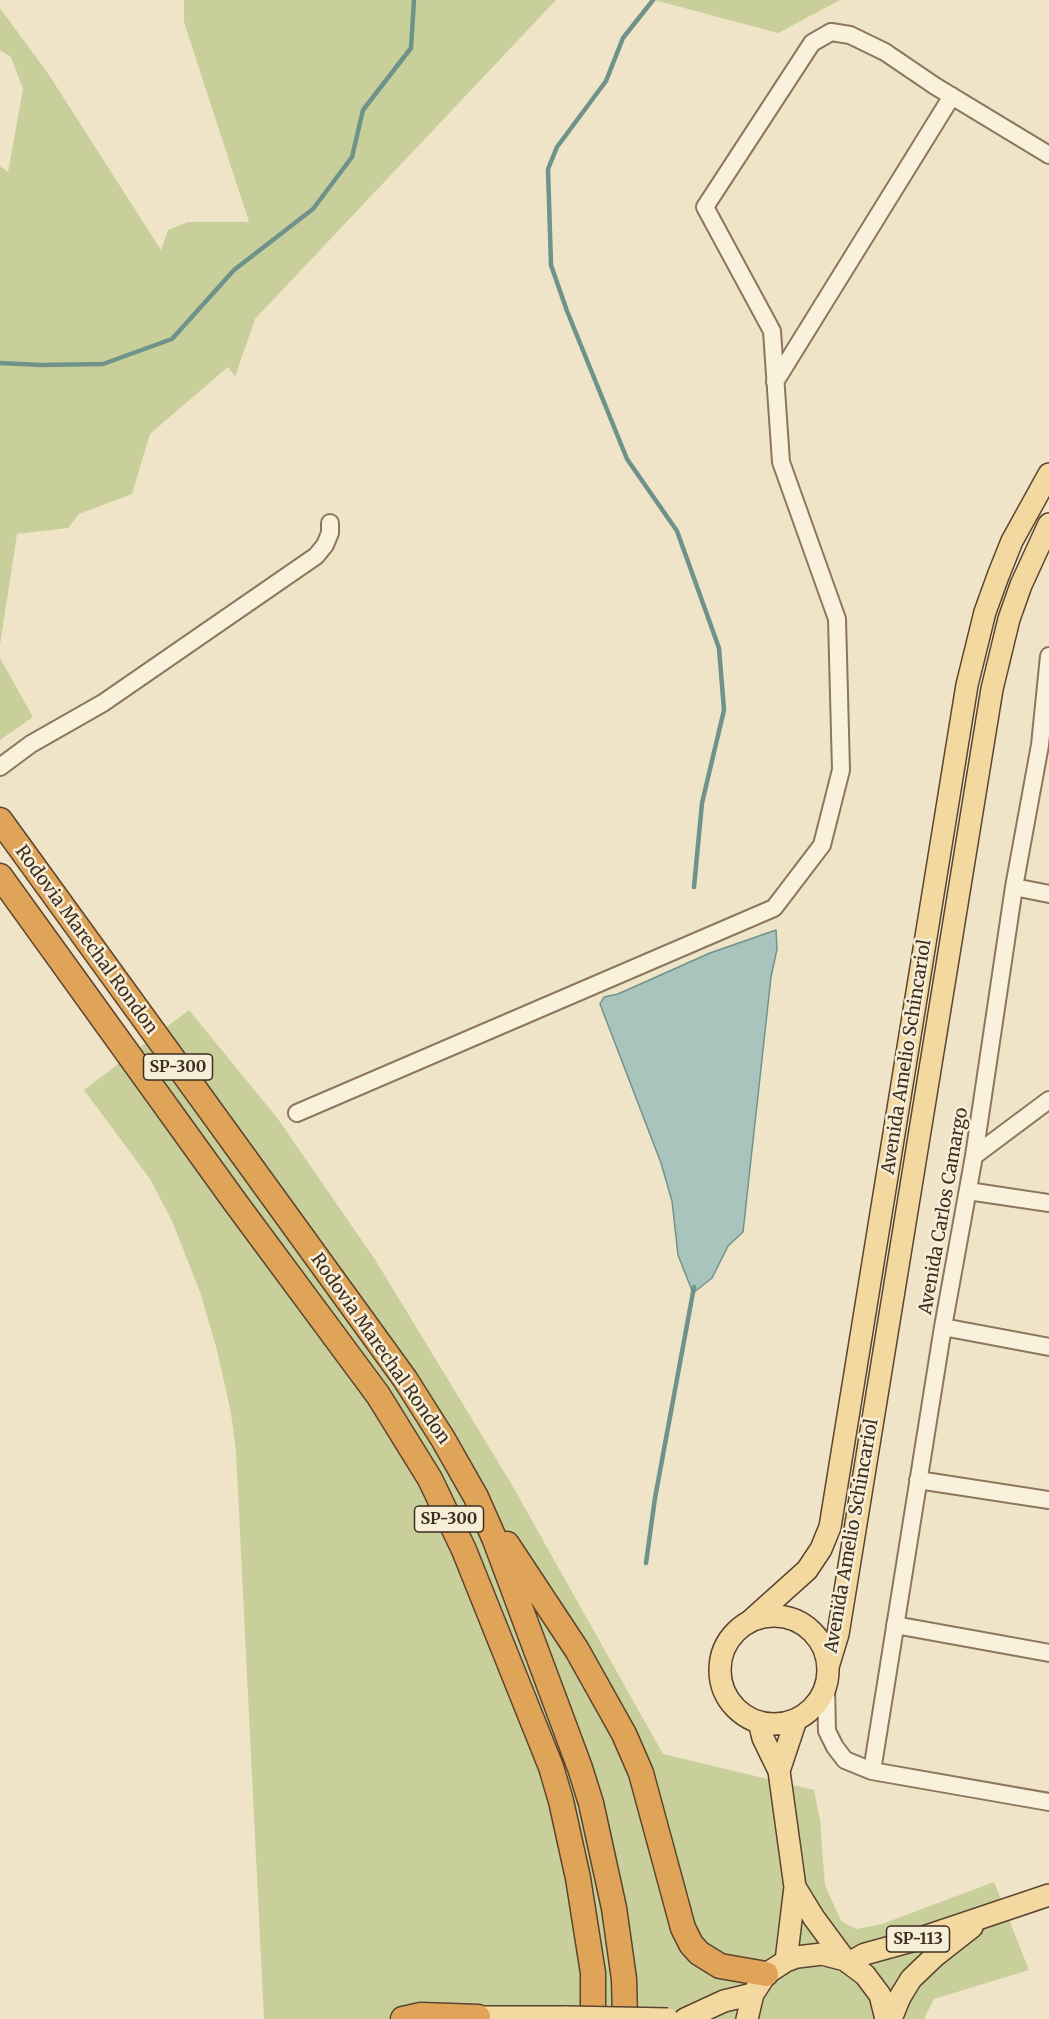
<!DOCTYPE html>
<html>
<head>
<meta charset="utf-8">
<style>
  body { margin:0 }
  canvas { display:block; background:#f0e4c8 }
</style>
</head>
<body>
<canvas width="1049" height="2019"></canvas>
<script>
const ctx = document.querySelector('canvas').getContext('2d');
ctx.lineJoin = 'round';
function paint(path, color) { ctx.fillStyle = color; ctx.fill(path, 'evenodd'); }
const poly = rows => new Path2D(rows.map(r => 'M' + r).join(''));
function stroke(path, color, width, dash) { ctx.strokeStyle = color; ctx.lineWidth = width; ctx.lineCap = dash ? 'butt' : 'round'; ctx.setLineDash(dash || []); ctx.stroke(path); }
function write(font, color, halo, rows, align = 'center') {
  ctx.font = font + ' Merriweather,serif'; ctx.lineWidth = 5; ctx.setLineDash([]); ctx.textBaseline = 'middle'; ctx.strokeStyle = halo; ctx.fillStyle = color; for (const [text, x, y, turn = 0] of rows) {
    ctx.save(); ctx.translate(x, y); ctx.rotate((+turn || 0) * Math.PI / 180); ctx.textAlign = isNaN(turn) ? turn : align; if (halo) ctx.strokeText(text, 0, 0); ctx.fillText(text, 0, 0); ctx.restore();
  }
}
const green = poly([
  [184,0,556,0,255,319,235,377,228,367,150,434,132,494,79,514,68,528,17,534,0,645,0,166,8,172,23,89,11,57,0,50,0,8,49,75,161,250,168,230,188,222,249,222,184,22],
  [654,0,840,0,778,33],
  [0,658,33,717,0,740],
  [189,1010,278,1119,376,1261,512,1485,663,1754,814,1790,820,1820,825,1885,841,1921,856,1929,882,1924,994,1882,1029,1970,934,1999,924,2019,264,2019,236,1452,231,1413,217,1350,200,1292,172,1221,150,1179,84,1090]
]);
const water = poly([
  [776,930,777,949,771,977,743,1232,728,1246,712,1278,693,1293,678,1255,672,1201,661,1163,600,1004,604,997,618,994,710,953,776,930]
]);
const stream = poly([
  [653,0,623,38,606,81,557,147,548,169,551,265,567,311,627,459,677,531,719,648,724,710,702,803,694,887],
  [0,363,41,365,103,364,172,339,234,270,313,209,352,157,363,110,411,48,414,0],
  [646,1563,655,1498,694,1287]
]);
const minor = poly([
  [775,382,952,96],
  [0,767,31,744,103,703,316,556,325,545,330,533,330,523],
  [1014,887,1049,894],
  [297,1113,774,908,822,845,841,770,837,619,781,462,772,331,705,207,812,43,831,32,850,35,885,52,935,86,1049,155],
  [974,1156,1049,1100],
  [968,1191,1049,1203],
  [943,1327,1049,1347],
  [918,1480,1049,1500],
  [895,1625,1049,1653],
  [826,1685,827,1731,835,1747,845,1760,872,1771,1049,1802],
  [872,1771,943,1327,974,1156,1014,887,1040,745,1049,656]
]);
const major = poly([
  '720 1670a54 54 0 1 1 108 0a54 54 0 1 1-108 0Z',
  [748,1623,807,1570,821,1549,830,1527,967,685,985,612,998,576,1012,541,1049,474],
  [828,1667,838,1634,992,689,1009,619,1021,585,1049,524],
  [759,1722,763,1738,779,1771,795,1887,786,1961],
  [779,1771,796,1720],
  [795,1887,814,1918,845,1960],
  [849,1963,865,1954,912,1941,1049,1895],
  [478,2017,567,2017],
  [685,2019,724,2001,753,1994],
  [747,2019,753,1994,766,1974,786,1961,797,1957,822,1954,845,1960,865,1975,880,1995,886,2019],
  [891,2019,900,1997,911,1979,935,1956,972,1927]
]);
const highway = poly([
  [0,820,405,1379,443,1439,476,1497,495,1540,580,1768,591,1803,614,1908,624,1979,625,2019],
  [0,876,235,1202,378,1395,430,1479,464,1550,551,1767,561,1801,578,1878,593,1973,593,2019],
  [507,1544,577,1650,624,1734,641,1773,683,1928,691,1944,699,1953,720,1966,766,1974],
  [403,2019,421,2015,478,2017]
]);
const majorBridge = poly([
  [567,2017,668,2019]
]);
const shields = [
  [178,1067,69],
  [449,1519,69],
  [918,1939,63]
];
const shieldNames = [
  ["SP-300",178,1067],
  ["SP-300",449,1519],
  ["SP-113",918,1939]
];
const streetNames = [
  ["Rodovia Marechal Rondon",86,940,54],
  ["Avenida Amelio Schincariol",907,1057,-81],
  ["Avenida Carlos Camargo",944,1211,-80],
  ["Rodovia Marechal Rondon",380,1349,55],
  ["Avenida Amelio Schincariol",852,1536,-80]
];
paint(green, '#c9cf9b');
paint(water, '#a9c4bc');
stroke(water, '#6f938a', 1.5);
stroke(stream, '#6f938a', 4.5);
stroke(minor, '#8d765c', 20);
stroke(major, '#5b4430', 24);
stroke(highway, '#5b4430', 27);
stroke(minor, '#faf1dc', 16);
stroke(major, '#f3d9a0', 21);
stroke(highway, '#e0a458', 24);
stroke(majorBridge, '#5b4430', 24, []);
stroke(majorBridge, '#f3d9a0', 21);
for (const [x, y, w] of shields) { const box = new Path2D(); box.roundRect(x - w / 2, y - 13, w, 26, 4.5); ctx.fillStyle = '#f7eed8'; ctx.fill(box); stroke(box, '#3d2e20', 1.5); }
write('bold 16px', '#3d2e20', null, shieldNames);
write('18px', '#3d2e20', '#f7eed8', streetNames);
</script>
</body>
</html>
